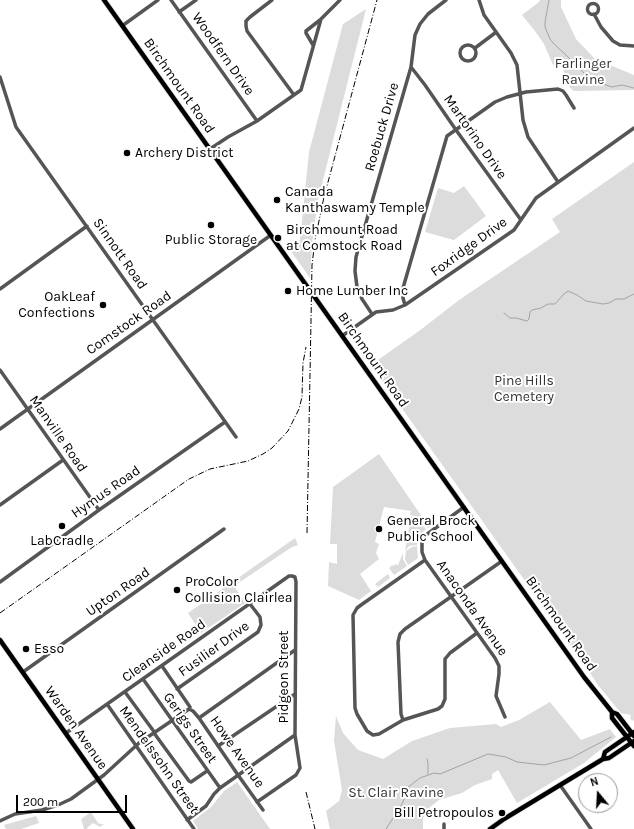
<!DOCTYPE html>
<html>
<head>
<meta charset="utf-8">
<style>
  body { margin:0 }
  #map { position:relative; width:634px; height:829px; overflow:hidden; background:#fff; font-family:Karla,sans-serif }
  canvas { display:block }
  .north { position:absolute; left:578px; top:773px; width:40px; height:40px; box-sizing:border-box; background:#fff; border:1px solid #999; border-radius:50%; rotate:342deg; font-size:11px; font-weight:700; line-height:16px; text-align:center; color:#000 }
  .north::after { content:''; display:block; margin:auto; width:14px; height:18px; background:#000; clip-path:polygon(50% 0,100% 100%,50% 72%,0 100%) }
  .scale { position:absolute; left:16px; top:795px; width:111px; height:18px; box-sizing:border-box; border:2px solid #000; border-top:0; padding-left:5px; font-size:12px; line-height:14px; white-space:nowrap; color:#000; -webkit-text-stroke:3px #fff; paint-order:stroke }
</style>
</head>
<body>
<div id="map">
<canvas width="634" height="829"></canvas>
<div class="north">N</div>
<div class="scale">200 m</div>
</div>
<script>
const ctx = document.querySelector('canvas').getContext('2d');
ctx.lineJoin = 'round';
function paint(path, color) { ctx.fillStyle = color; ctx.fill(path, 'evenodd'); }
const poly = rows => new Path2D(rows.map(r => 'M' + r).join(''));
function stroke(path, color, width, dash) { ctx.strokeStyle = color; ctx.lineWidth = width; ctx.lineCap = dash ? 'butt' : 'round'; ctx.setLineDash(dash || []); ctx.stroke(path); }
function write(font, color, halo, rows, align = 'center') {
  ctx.font = font + ' Karla,sans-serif'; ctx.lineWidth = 4; ctx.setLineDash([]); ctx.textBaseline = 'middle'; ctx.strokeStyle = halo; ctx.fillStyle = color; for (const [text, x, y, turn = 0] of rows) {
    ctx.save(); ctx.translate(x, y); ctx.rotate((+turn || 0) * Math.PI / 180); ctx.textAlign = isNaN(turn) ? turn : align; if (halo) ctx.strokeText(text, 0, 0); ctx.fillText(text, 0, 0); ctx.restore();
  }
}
const green = poly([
  [540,0,561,0,561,7,576,39,595,59,634,75,634,90,574,91,567,85,562,63,553,65,544,44,535,31,522,15,539,2],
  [366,9,318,200,312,243,310,278,290,250,300,240,309,152,343,24],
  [634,162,634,720,632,721,630,718,631,715,621,713,598,685,573,648,371,365,423,328,459,300,560,232,552,219],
  [464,186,486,216,454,240,425,232,438,188,454,193],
  [379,454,429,527,428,528,414,516,410,515,411,511,384,507,375,542,379,544,376,553,379,559,360,574,371,591,359,600,328,586,329,562,337,564,337,544,330,544,333,487],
  [411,516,416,519,426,529,419,537,417,545,409,546,405,551],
  [295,538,298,545,292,547,234,586,245,603,201,633,188,613],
  [417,546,418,558,408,565,405,559,406,551,412,547],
  [403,553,403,559,407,566,394,575,389,568,392,565,394,566,395,564,398,565],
  [388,574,390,578,378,587,375,584],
  [550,702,581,740,610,729,616,737,584,763,517,803,498,770,492,774,492,779,475,785,462,793,439,800,430,807,423,818,423,829,330,829,326,811,339,801,342,790,334,741,336,716,343,733,358,750,383,759,412,741,450,728,496,724,501,727,519,720],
  [237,782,270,829,198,829,193,821,212,806,224,791],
  [91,812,98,823,101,824,104,824,100,827,93,823,88,827,87,829,84,829,81,819],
  [36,816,39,823,21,829,6,829,4,825]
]);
const stream = poly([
  [549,0,545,22,545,27,550,39,554,44,566,55,591,80,612,87,622,85,634,88],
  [504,313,510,318,516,318,527,321,529,319,530,312,532,310,541,308,548,304,555,304,564,294,568,291,577,295,586,301,603,304,609,303,616,299,624,299,634,294],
  [427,759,428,763,428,774],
  [386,829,402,804,405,797,404,793,407,788,420,778,434,773,440,774,488,754,506,757,517,762,544,765,571,758,611,737]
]);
const minor = poly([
  [171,0,257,121],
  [272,0,250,17,246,21,246,26,247,31,294,95],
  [479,0,484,15,511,53,517,65,523,120,528,137,558,182],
  '587.5 9a5.5 5.5 0 1 1 11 0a5.5 5.5 0 1 1-11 0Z',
  [179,12,196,0],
  [594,14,601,27,613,41,620,45,634,46],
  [122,26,158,0],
  '460 53a8 8 0 1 1 16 0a8 8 0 1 1-16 0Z',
  [313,45,306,33,306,31,320,20],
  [475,48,495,33],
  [411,67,425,85,456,130,521,220],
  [0,77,16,127,236,437],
  [210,149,228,137,257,121,301,90,321,19,340,0],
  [0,289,87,226],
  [405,305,403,298,403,288,447,136,495,102,507,97,526,92,558,89,563,91,566,95,574,108],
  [372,314,362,299,357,287,355,271,356,257,411,67,415,35,420,24,428,14,446,0],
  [342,336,376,312,393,310,405,305,514,230,536,198,634,128],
  [0,370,99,510],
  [0,429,271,235],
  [0,505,63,460],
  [464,507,426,535,422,543,422,552,425,560,495,658,499,666,499,674,496,696,505,717],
  [425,560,361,605,357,608,353,615,355,708,357,714,367,731,373,735,379,734,403,720,438,709,442,706,445,699,445,659,450,653,477,633],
  [0,582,99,510,225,422],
  [162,666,190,707,189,709],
  [23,672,224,529],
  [143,679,220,788],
  [177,689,258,632,261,625,260,617,250,604],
  [125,692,155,733],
  [107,704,194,829],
  [199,718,295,650],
  [403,720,401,714,398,642,400,634,405,629,502,561],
  [66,733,289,576,292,576,295,577,296,582,295,735,300,768,296,775,257,802],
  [154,733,189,781,191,782,207,771],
  [218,746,295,694],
  [560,785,591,829],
  [187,820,206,806,214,794,220,788,295,735],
  [0,821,15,814,42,810,58,805,71,799,104,775,139,743,189,709,193,711,199,718,238,775,263,810],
  [444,824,444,829]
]);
const major = poly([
  [104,0,584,677,612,712,617,714,634,736],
  [0,640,133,829],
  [612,712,612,718,634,746],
  [603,759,605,752,634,732],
  [490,829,504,819,603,759,609,758,634,741]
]);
const rail = poly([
  [307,533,311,321,312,265,315,240,324,197,377,0],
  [0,613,189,479,210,469,248,461,263,454,272,448,288,431,299,409,302,397,303,363,306,347],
  [306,792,315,829]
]);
const markers = [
  [127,153,4,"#000"],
  [277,200,4,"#000"],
  [211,225,4,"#000"],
  [278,238,4,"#000"],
  [288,291,4,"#000"],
  [103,305,4,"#000"],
  [62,526,4,"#000"],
  [379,529,4,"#000"],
  [177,590,4,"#000"],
  [26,649,4,"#000"],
  [502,813,4,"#000"]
];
const streetNames = [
  ["Woodfern Drive",223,54,55],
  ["Birchmount Road",179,86,55],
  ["Roebuck Drive",382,127,-74],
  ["Martorino Drive",475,137,55],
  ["Foxridge Drive",469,247,-36],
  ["Sinnott Road",120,254,55],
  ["Comstock Road",129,323,-35],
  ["Birchmount Road",373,360,55],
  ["Manville Road",58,434,55],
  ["Hymus Road",106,492,-35],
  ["Upton Road",118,592,-35],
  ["Anaconda Avenue",472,608,55],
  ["Birchmount Road",561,624,55],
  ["Fusilier Drive",214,649,-36],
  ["Cleanside Road",164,651,-35],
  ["Pidgeon Street",284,677,-90],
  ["Warden Avenue",76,728,55],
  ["Gerigs Street",190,728,55],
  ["Howe Avenue",237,752,55],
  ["Mendelssohn Street",159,760,55]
];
const parkNames = [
  ["Farlinger",583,64],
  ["Ravine",583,80],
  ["Pine Hills",524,381],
  ["Cemetery",524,397],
  ["St. Clair Ravine",396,793]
];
const poiNames = [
  ["Archery District",135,153],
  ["Canada",285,192],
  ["Kanthaswamy Temple",285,208],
  ["Birchmount Road",286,230],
  ["at Comstock Road",286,246],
  ["Public Storage",211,240,"center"],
  ["Home Lumber Inc",296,291],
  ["OakLeaf",95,297,"right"],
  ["Confections",95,313,"right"],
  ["General Brock",387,521],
  ["Public School",387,537],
  ["LabCradle",62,541,"center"],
  ["ProColor",185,582],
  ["Collision Clairlea",185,598],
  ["Esso",34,649],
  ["Bill Petropoulos",494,813,"right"]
];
paint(green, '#dcdcdc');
stroke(stream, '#a3a3a3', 1);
stroke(major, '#dbdbdb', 6);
stroke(minor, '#555', 3.5);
stroke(major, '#000', 4.5);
stroke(rail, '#000', 1, [6, 2, 1, 2]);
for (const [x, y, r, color] of markers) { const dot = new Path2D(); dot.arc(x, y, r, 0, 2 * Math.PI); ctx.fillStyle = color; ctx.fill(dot); stroke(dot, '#fff', 1.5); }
write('14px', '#000', '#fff', streetNames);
write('14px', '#333', '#fff', parkNames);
write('14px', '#000', '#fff', poiNames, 'left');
</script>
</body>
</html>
